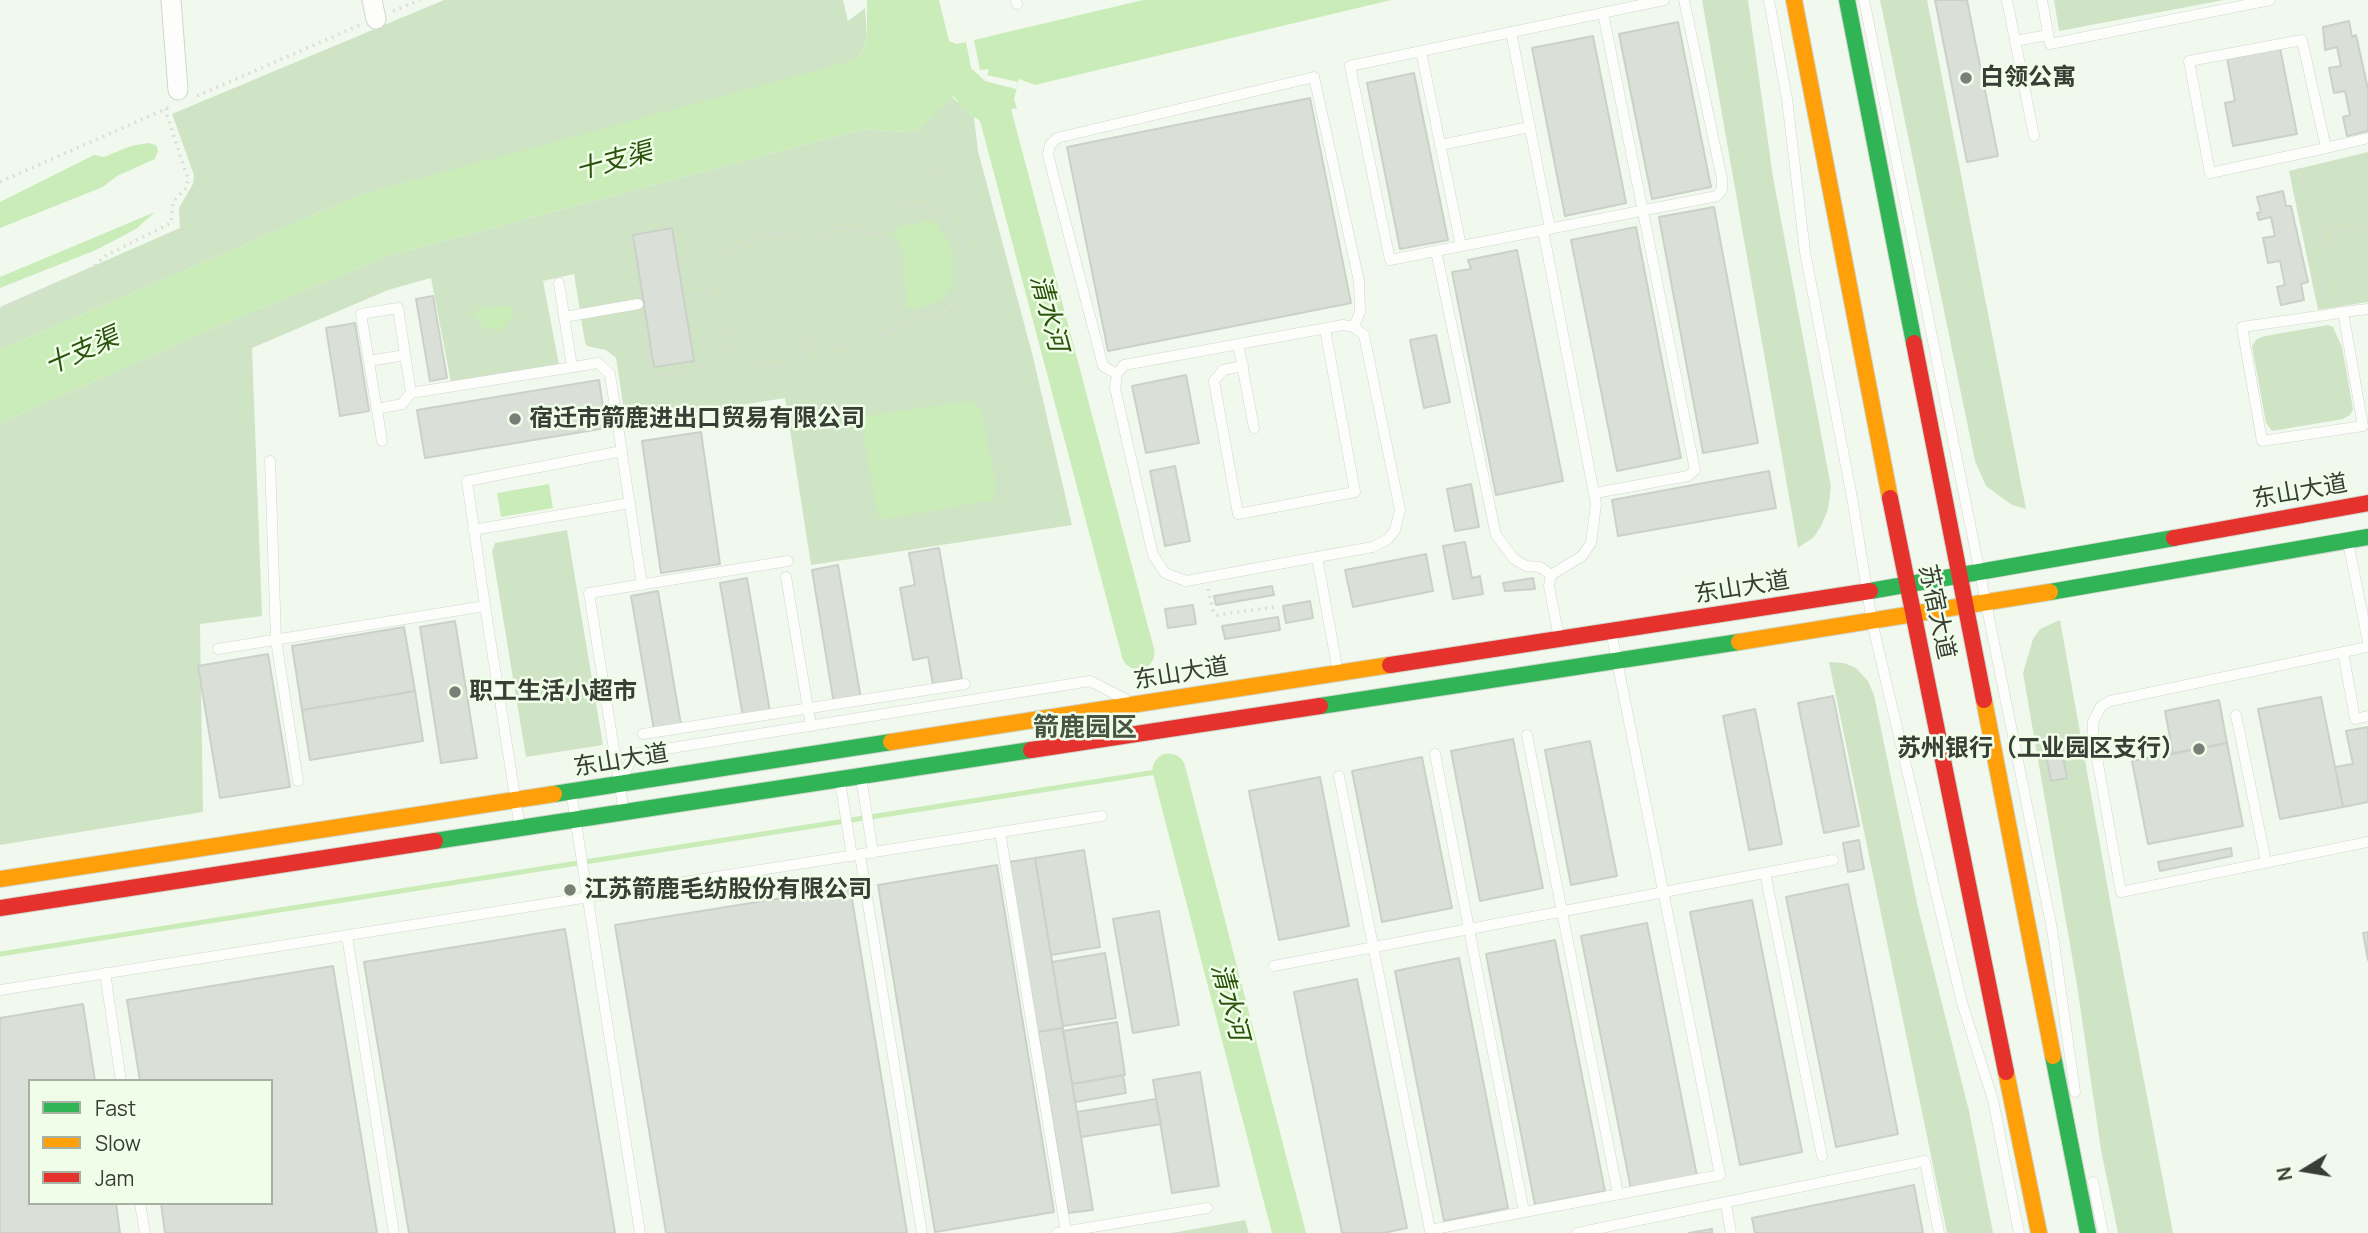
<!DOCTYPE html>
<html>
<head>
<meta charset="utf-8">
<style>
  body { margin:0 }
  #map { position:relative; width:2368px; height:1233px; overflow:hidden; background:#f1f9ee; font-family:Manrope,sans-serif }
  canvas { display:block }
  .legend { position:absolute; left:28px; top:1079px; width:245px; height:126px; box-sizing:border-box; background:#f0fee9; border:2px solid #a6b1a1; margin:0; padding:9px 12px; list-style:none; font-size:21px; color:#383d35 }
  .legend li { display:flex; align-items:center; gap:14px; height:35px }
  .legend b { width:35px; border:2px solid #a6b1a1 }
  .north { position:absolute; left:2270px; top:1135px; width:70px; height:70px; -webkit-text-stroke:5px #f0fee9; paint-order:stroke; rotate:259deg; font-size:19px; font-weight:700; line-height:28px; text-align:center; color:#383d35 }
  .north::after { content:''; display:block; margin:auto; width:24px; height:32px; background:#383d35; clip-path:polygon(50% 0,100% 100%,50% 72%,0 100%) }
</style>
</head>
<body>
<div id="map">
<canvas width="2368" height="1233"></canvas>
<ul class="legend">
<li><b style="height:9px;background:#30b455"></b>Fast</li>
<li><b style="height:9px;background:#ff9f0a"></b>Slow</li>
<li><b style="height:9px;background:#e5322d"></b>Jam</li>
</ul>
<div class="north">N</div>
</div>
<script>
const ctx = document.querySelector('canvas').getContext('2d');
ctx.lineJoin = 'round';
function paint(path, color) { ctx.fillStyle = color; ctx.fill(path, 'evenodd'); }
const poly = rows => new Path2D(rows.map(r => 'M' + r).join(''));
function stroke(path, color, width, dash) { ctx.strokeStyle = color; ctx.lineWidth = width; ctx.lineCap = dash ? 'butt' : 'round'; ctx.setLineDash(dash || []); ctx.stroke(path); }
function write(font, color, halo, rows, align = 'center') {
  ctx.font = font + ' Manrope,"Noto Sans SC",sans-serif'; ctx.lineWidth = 5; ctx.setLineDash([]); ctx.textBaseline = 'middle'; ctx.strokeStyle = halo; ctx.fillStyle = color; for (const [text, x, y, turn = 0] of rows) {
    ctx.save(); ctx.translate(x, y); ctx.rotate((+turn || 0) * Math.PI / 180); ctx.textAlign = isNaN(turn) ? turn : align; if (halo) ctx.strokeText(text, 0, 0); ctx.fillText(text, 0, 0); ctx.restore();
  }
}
const green = poly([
  [444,0,843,0,848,21,865,8,867,38,862,53,852,61,831,69,360,195,0,350,0,307,180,228,179,208,193,184,194,175,172,114],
  [1702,0,1748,0,1773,177,1831,487,1828,509,1822,524,1814,537,1798,548],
  [1880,0,1927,0,2026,509,2012,505,1986,486,1975,461],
  [2054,0,2224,0,2059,31],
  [952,97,974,118,978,151,1033,357,1072,525,811,565,785,398,626,423,616,358,606,350,587,346,585,342,574,274,543,281,559,365,451,382,431,278,388,290,252,348,262,616,200,624,203,812,0,845,0,423,211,329,387,256,863,129,909,132,918,129],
  [2368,152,2368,302,2318,310,2289,171],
  [2328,325,2333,327,2342,347,2353,409,2350,415,2343,419,2272,431,2266,423,2252,346,2257,339,2265,336],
  [567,530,603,745,526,757,492,551,495,543],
  [2060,620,2114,923,2173,1233,2118,1233,2101,1150,2077,985,2023,673,2033,639,2040,629],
  [1829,662,1844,663,1856,668,1868,681,1874,695,1918,908,1969,1111,1993,1233,1947,1233],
  [1245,1220,1249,1233,1172,1233]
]);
const water = poly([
  [867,0,939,0,949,41,956,44,966,42,972,72,964,74,982,90,989,69,980,70,974,40,1143,0,1391,0,1035,85,1019,79,1014,99,1017,108,974,118,952,98,918,129,909,132,863,129,387,256,211,329,0,423,0,350,360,195,852,61,862,53,867,39],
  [148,143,156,145,158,151,155,159,117,176,103,187,0,228,0,202,94,155,104,157,131,146],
  [155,212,136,229,96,250,0,288,0,277],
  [928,221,936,224,947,240,952,255,953,285,942,299,920,308,907,308,904,260,901,246,892,234,900,227],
  [511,305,513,317,501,331,482,326,481,320,473,315,481,306,488,309],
  [970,401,981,411,996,486,993,500,879,520,862,426,865,416],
  [549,484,553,508,501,517,497,493]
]);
const pier = poly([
  [987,75,1018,82,1016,89,985,81],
  [969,79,975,84,958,102,952,97]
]);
const stream = poly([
  [0,954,1169,770]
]);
const river = poly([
  [963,83,995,113,1138,653],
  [1169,770,1289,1233]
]);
const building = poly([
  [1935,0,1967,0,1998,156,1967,162,1935,0],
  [2349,21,2352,37,2356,35,2368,89,2368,131,2347,136,2343,117,2350,115,2345,91,2334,93,2329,68,2341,66,2337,47,2325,50,2323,27,2349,21],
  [1678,22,1711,187,1652,199,1619,34,1678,22],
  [1593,36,1626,203,1565,216,1532,48,1593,36],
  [2280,48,2297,134,2233,146,2225,103,2235,101,2227,58,2280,48],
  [1414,73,1448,240,1400,249,1367,83,1414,73],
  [1310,98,1351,303,1108,351,1067,147,1310,98],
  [2283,191,2286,206,2291,206,2308,282,2301,284,2304,300,2281,305,2277,287,2285,285,2280,261,2268,263,2263,238,2275,236,2271,217,2259,220,2257,213,2261,212,2257,197,2283,191],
  [1714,207,1758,443,1703,453,1659,217,1714,207],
  [1636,227,1681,458,1617,471,1571,240,1636,227],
  [672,228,694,361,654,367,633,235,672,228],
  [1517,250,1563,481,1496,495,1452,272,1471,269,1468,260,1517,250],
  [433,296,447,378,430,381,416,299,433,296],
  [355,323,369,411,340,416,326,328,355,323],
  [1436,335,1450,402,1424,408,1410,340,1436,335],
  [1186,375,1199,443,1146,453,1132,386,1186,375],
  [599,380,606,428,425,458,417,410,599,380],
  [701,432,720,564,661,573,642,441,701,432],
  [1175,466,1190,541,1165,546,1150,471,1175,466],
  [1769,471,1776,508,1618,536,1612,500,1769,471],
  [1471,484,1479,527,1455,531,1447,489,1471,484],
  [1465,542,1472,578,1480,576,1483,594,1453,599,1443,546,1465,542],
  [939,548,962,679,933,684,928,657,913,660,900,588,915,585,909,553,939,548],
  [1426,554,1433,591,1353,607,1345,570,1426,554],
  [838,565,861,699,834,704,812,570,838,565],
  [747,578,770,712,743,717,720,583,747,578],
  [1533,578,1535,589,1505,591,1503,583,1533,578],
  [1272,586,1274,595,1216,605,1214,596,1272,586],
  [658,591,681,725,654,730,631,596,658,591],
  [1310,601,1313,618,1286,623,1283,606,1310,601],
  [1193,605,1196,624,1168,628,1165,609,1193,605],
  [1278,617,1280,630,1225,639,1222,626,1278,617],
  [455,621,477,758,441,763,420,627,455,621],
  [404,627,415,691,302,710,292,646,404,627],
  [268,654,290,787,220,798,198,666,268,654],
  [415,691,423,741,310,760,302,710,415,691],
  [1833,696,1859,826,1824,833,1798,703,1833,696],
  [2321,697,2343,807,2280,819,2258,709,2321,697],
  [2219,700,2227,743,2173,754,2165,711,2219,700],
  [1755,709,1782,844,1749,850,1723,716,1755,709],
  [2368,727,2368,802,2343,807,2335,767,2353,764,2346,731,2368,727],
  [1513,739,1543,888,1480,901,1451,751,1513,739],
  [1590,741,1617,876,1571,885,1545,750,1590,741],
  [2227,743,2243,826,2148,844,2132,761,2227,743],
  [2062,752,2067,778,2051,781,2046,755,2062,752],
  [1422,757,1452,908,1382,922,1352,771,1422,757],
  [1320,777,1349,926,1279,940,1249,791,1320,777],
  [1859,840,1864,869,1848,872,1843,843,1859,840],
  [2231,848,2232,856,2160,871,2158,862,2231,848],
  [1084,850,1100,947,1051,955,1035,858,1084,850],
  [1035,858,1063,1028,1037,1032,1009,862,1035,858],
  [997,865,1054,1212,935,1232,878,885,997,865],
  [1848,884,1898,1134,1836,1147,1786,897,1848,884],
  [850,887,907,1233,666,1233,615,925,850,887],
  [1752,900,1802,1152,1740,1165,1690,912,1752,900],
  [1159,911,1179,1025,1133,1033,1113,919,1159,911],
  [1647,923,1697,1176,1631,1189,1581,936,1647,923],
  [565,929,615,1233,409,1233,364,962,565,929],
  [2368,932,2368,960,2363,933,2368,932],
  [1555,940,1605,1191,1535,1205,1486,954,1555,940],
  [1105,953,1116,1018,1063,1026,1052,962,1105,953],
  [1459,958,1508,1208,1444,1221,1395,971,1459,958],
  [333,966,377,1233,165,1233,161,1203,271,1203,271,1081,140,1081,127,1000,333,966],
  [1357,979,1407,1228,1383,1233,1342,1233,1294,992,1357,979],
  [83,1004,95,1081,30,1081,30,1203,116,1203,120,1233,0,1233,0,1018,83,1004],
  [1117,1022,1125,1075,1072,1084,1063,1031,1117,1022],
  [1063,1028,1093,1210,1068,1213,1038,1032,1063,1028],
  [1200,1072,1219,1186,1172,1193,1153,1080,1200,1072],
  [1123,1075,1126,1093,1075,1102,1072,1084,1123,1075],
  [1156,1099,1161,1124,1081,1137,1077,1112,1156,1099],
  [1914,1185,1923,1233,1755,1233,1752,1218,1914,1185],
  [1712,1229,1712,1233,1689,1233,1712,1229]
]);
const path = poly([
  [2120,0,2124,16],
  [393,11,420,0],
  [197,96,360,25],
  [2299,168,2304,190,2320,205,2328,226],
  [0,182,170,107],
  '2320 235a8 8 0 1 1 16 0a8 8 0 1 1-16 0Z',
  [877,233,886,245,892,269,892,299,888,323,872,352,865,355,839,344,826,343,813,347,789,364,778,368,762,367,732,342,710,309,708,278,727,253,748,241,774,233,806,241,814,240,830,227,877,233,887,228,914,179,934,169,943,168,951,189,952,206,946,219],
  [2336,233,2368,227],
  [684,296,707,292],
  [2324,303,2322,282,2332,262,2331,243],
  [0,309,84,276,105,256,171,223,173,202,186,188,188,179,165,109],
  [640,317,648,368,655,376,683,373,703,365,732,342],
  [882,339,905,321,944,312,959,299,964,285,964,247,946,219,926,205,898,208],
  [801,355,799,346,808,338,816,311,806,286,828,245,830,227],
  [1208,589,1213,612,1217,615,1274,607]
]);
const lane = poly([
  [1016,0,1017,4],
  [1664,0,1350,66,1390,260,1717,196,1722,189,1722,179,1684,0],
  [1769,0,1787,99,1805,252,1853,503,1872,622,1962,1003,1993,1100,2019,1233],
  [1864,0,2052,929,2075,1092],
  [2007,0,2034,136],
  [2042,0,2050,44,2270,0],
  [1511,32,1550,229],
  [2015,41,2048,35],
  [1421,51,1461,246],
  [1440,145,1530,127],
  [2326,148,2302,40,2189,61,2210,173,2326,148,2368,138],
  [1543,230,1596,504,1591,543,1582,556,1551,575,1549,586,1559,638],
  [1436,251,1496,535,1514,559,1526,566,1540,567,1551,575],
  [559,283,572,367],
  [2343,312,2363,426,2262,441,2242,327,2326,315,2343,312,2368,309],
  [564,317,638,304],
  [1238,344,1254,428],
  [369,361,405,355],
  [1243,366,1223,370,1214,381,1238,514,1355,492,1325,329],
  [1117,374,1103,366,1048,155,1050,145,1057,138,1314,77,1359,281,1360,312,1354,327],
  [377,409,402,404,411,393],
  [382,441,361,314,398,308,411,393,598,363,610,374,642,585],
  [270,461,276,640,298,781],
  [1595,493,1688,476,1695,470,1603,13],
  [473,530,630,503],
  [2348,542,2368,642],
  [1317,557,1373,547,1388,539,1395,530,1400,510,1364,335,1354,327,1343,325,1124,365,1117,374,1115,388,1153,555,1165,573,1186,581,1317,557,1338,672],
  [786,577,811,726],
  [485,606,467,481,622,451],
  [2368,647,2110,701,2101,706,2093,722,2093,736,2121,892,2368,842],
  [218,649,485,606,520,828],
  [2343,652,2355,719,2368,716],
  [2236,715,2266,862],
  [643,734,965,684],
  [1527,735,1618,1194],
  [1435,754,1524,1212],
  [1339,776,1430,1230,1720,1175,1611,631],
  [861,777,873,853],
  [621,780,634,754,1090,681,1125,699],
  [840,781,852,856],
  [571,791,640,1233],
  [624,812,589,593,788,561],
  [1000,832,1066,1232],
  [860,855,922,1233],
  [1765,873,1822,1156],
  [347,936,394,1233],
  [1274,966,1833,860],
  [105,973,121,1081],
  [0,990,1102,816],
  [2093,1182,2103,1233],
  [140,1203,145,1233],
  [1726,1204,1731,1233],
  [1057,1233,1207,1208],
  [1577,1233,1925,1161,1939,1233]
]);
const street = poly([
  [171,0,178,90],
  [372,0,376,19]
]);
const fast = poly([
  [1847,0,1914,343],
  [1870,591,2174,538],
  [2050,592,2368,537],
  [1320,706,1739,642],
  [554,794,891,742],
  [435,841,1031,750],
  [2053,1056,2088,1233]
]);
const slow = poly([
  [1794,0,1890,498],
  [1739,642,2050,592],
  [1984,700,2053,1056],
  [891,742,1390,665],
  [0,879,554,794],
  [2006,1072,2039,1233]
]);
const jam = poly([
  [1914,343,1984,700],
  [1890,498,2006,1072],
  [2174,538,2368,503],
  [1390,665,1870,591],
  [1031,750,1320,706],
  [0,908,435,841]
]);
const markers = [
  [1966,78,7,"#797f76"],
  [515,419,7,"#797f76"],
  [455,692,7,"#797f76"],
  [2199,749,7,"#797f76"],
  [570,890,7,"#797f76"]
];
const poiNames = [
  ["白领公寓",1980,78],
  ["宿迁市箭鹿进出口贸易有限公司",529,419],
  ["职工生活小超市",469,692],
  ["苏州银行（工业园区支行）",2185,749,"right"],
  ["江苏箭鹿毛纺股份有限公司",584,890]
];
const streetNames = [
  ["东山大道",2300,492,-10],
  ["东山大道",1742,588,-9],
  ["苏宿大道",1936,612,78],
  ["东山大道",1181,674,-9],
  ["东山大道",621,761,-9]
];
const waterNames = [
  ["十支渠",614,162,-15],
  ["清水河",1048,313,75],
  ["十支渠",82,352,-24],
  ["清水河",1229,1002,75]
];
const neighbourhoodNames = [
  ["箭鹿园区",1085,729]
];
paint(green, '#cee4c4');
paint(water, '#caecb8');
paint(pier, '#f1f9ee');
stroke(stream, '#caecb8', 5);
stroke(river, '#caecb8', 33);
paint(building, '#dae0d8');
stroke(building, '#cbd1c9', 2);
stroke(lane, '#d0d6cd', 11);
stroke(street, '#d0d6cd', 21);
stroke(fast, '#d0d6cd', 18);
stroke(slow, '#d0d6cd', 18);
stroke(jam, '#d0d6cd', 18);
stroke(path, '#dcdeda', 3.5, [2, 5]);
stroke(lane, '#fdfefc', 10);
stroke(street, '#fdfefc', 19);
stroke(fast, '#30b455', 16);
stroke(slow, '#ff9f0a', 16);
stroke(jam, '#e5322d', 16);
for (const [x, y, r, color] of markers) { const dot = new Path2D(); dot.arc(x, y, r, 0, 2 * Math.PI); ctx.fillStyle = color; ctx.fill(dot); stroke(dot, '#f0fee9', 2.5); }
write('bold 24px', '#383d35', '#f0fee9', poiNames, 'left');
write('24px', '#383d35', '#f0fee9', streetNames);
write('italic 26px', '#2b520b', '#f0fee9', waterNames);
write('bold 26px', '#495443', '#f0fee9', neighbourhoodNames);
</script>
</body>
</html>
